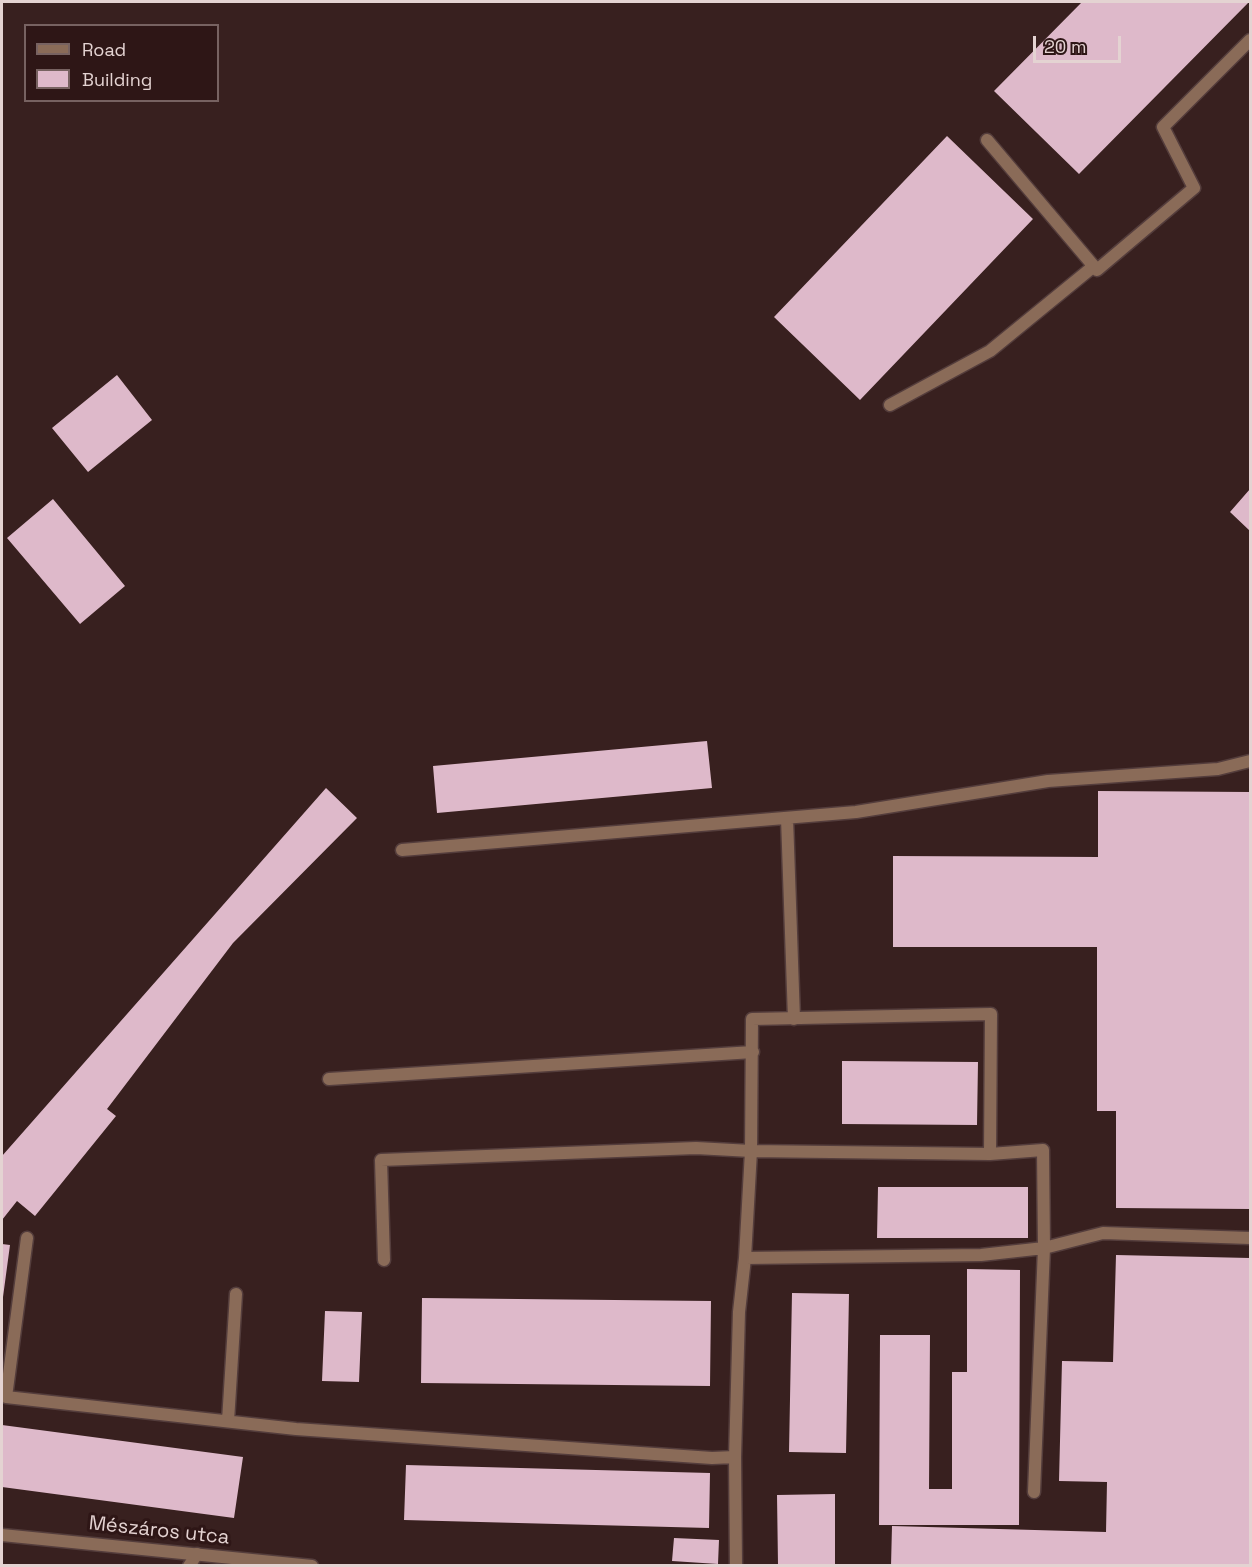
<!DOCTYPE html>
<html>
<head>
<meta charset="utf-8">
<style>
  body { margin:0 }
  #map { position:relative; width:1252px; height:1567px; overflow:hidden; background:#38201f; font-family:"Space Grotesk",sans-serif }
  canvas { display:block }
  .frame { position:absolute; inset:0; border:3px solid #e4d3d2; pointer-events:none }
  .legend { position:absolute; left:24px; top:24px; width:195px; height:78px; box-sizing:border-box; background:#2e1616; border:2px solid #776261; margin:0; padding:8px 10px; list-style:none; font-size:18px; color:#e4d3d2 }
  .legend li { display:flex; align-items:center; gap:12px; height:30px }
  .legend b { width:30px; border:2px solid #776261 }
  .scale { position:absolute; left:1033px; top:36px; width:88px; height:27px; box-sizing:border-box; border:3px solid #e4d3d2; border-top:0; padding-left:8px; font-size:18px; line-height:21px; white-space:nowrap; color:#e4d3d2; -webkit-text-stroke:4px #2e1616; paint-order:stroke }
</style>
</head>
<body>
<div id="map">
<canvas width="1252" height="1567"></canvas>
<div class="frame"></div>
<ul class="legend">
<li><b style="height:8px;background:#8a6b58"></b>Road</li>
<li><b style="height:16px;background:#deb9ca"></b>Building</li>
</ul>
<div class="scale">20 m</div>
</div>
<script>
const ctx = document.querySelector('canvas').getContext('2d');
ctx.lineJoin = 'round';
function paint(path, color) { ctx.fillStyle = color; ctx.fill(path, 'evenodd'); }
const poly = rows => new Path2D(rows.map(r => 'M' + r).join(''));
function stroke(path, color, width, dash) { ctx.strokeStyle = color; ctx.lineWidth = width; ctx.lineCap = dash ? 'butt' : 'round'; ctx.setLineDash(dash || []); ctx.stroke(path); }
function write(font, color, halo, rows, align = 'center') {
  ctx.font = font + ' "Space Grotesk",sans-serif'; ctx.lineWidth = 6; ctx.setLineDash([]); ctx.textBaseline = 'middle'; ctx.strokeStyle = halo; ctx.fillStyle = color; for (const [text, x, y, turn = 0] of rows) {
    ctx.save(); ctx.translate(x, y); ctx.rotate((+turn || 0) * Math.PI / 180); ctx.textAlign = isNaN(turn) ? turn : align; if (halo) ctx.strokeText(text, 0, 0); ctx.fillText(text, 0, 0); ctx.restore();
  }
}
const building = poly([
  [1082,2,1249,2,1079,174,994,91],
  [947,136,1033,219,860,400,774,317],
  [117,375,152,420,88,472,52,428],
  [1250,489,1250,531,1230,512],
  [53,499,125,586,80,624,7,538],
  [707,741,712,788,437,813,433,766],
  [326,788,357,818,233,943,107,1109,116,1116,35,1216,17,1201,2,1220,2,1156],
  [1098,791,1250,792,1250,1209,1116,1208,1116,1111,1097,1111,1097,947,893,947,893,856,1098,857],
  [842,1061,978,1062,977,1125,842,1124],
  [878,1187,1028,1187,1028,1238,877,1238],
  [2,1244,10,1245,3,1297,2,1297],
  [1116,1255,1250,1258,1250,1566,891,1566,892,1526,1106,1532,1107,1482,1059,1481,1062,1361,1113,1362],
  [967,1269,1020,1270,1019,1525,879,1525,880,1335,930,1335,929,1489,952,1489,952,1372,967,1372],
  [792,1293,849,1294,846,1453,789,1452],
  [422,1298,711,1301,710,1386,421,1383],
  [325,1311,362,1312,359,1382,322,1381],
  [2,1425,243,1457,234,1518,2,1487],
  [406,1465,710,1473,709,1528,404,1520],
  [835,1494,835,1565,778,1565,777,1495],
  [674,1538,719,1540,718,1564,672,1561]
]);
const service = poly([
  [987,140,1097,270,1194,188,1163,127,1250,40],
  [890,405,990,351,1094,266],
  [787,818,794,1019],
  [402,850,856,812,1048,781,1218,769,1250,761],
  [329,1079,753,1052],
  [990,1154,991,1014,752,1019,751,1151,990,1154,1043,1150,1044,1248,1103,1233,1250,1238],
  [27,1238,6,1397,296,1429,712,1458,735,1457],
  [384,1260,381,1160,696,1148,751,1151,745,1258,981,1255,1044,1248,1034,1492],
  [228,1421,236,1294],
  [189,1566,197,1554],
  [736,1566,735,1457,739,1312,745,1258]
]);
const minor = poly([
  [2,1535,312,1566]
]);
const streetNames = [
  ["Mészáros utca",159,1531,6]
];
paint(building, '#deb9ca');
stroke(service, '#543d3c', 15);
stroke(minor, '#543d3c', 15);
stroke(service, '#8a6b58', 12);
stroke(minor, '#8a6b58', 12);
write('20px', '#e4d3d2', '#2e1616', streetNames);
</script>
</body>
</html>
